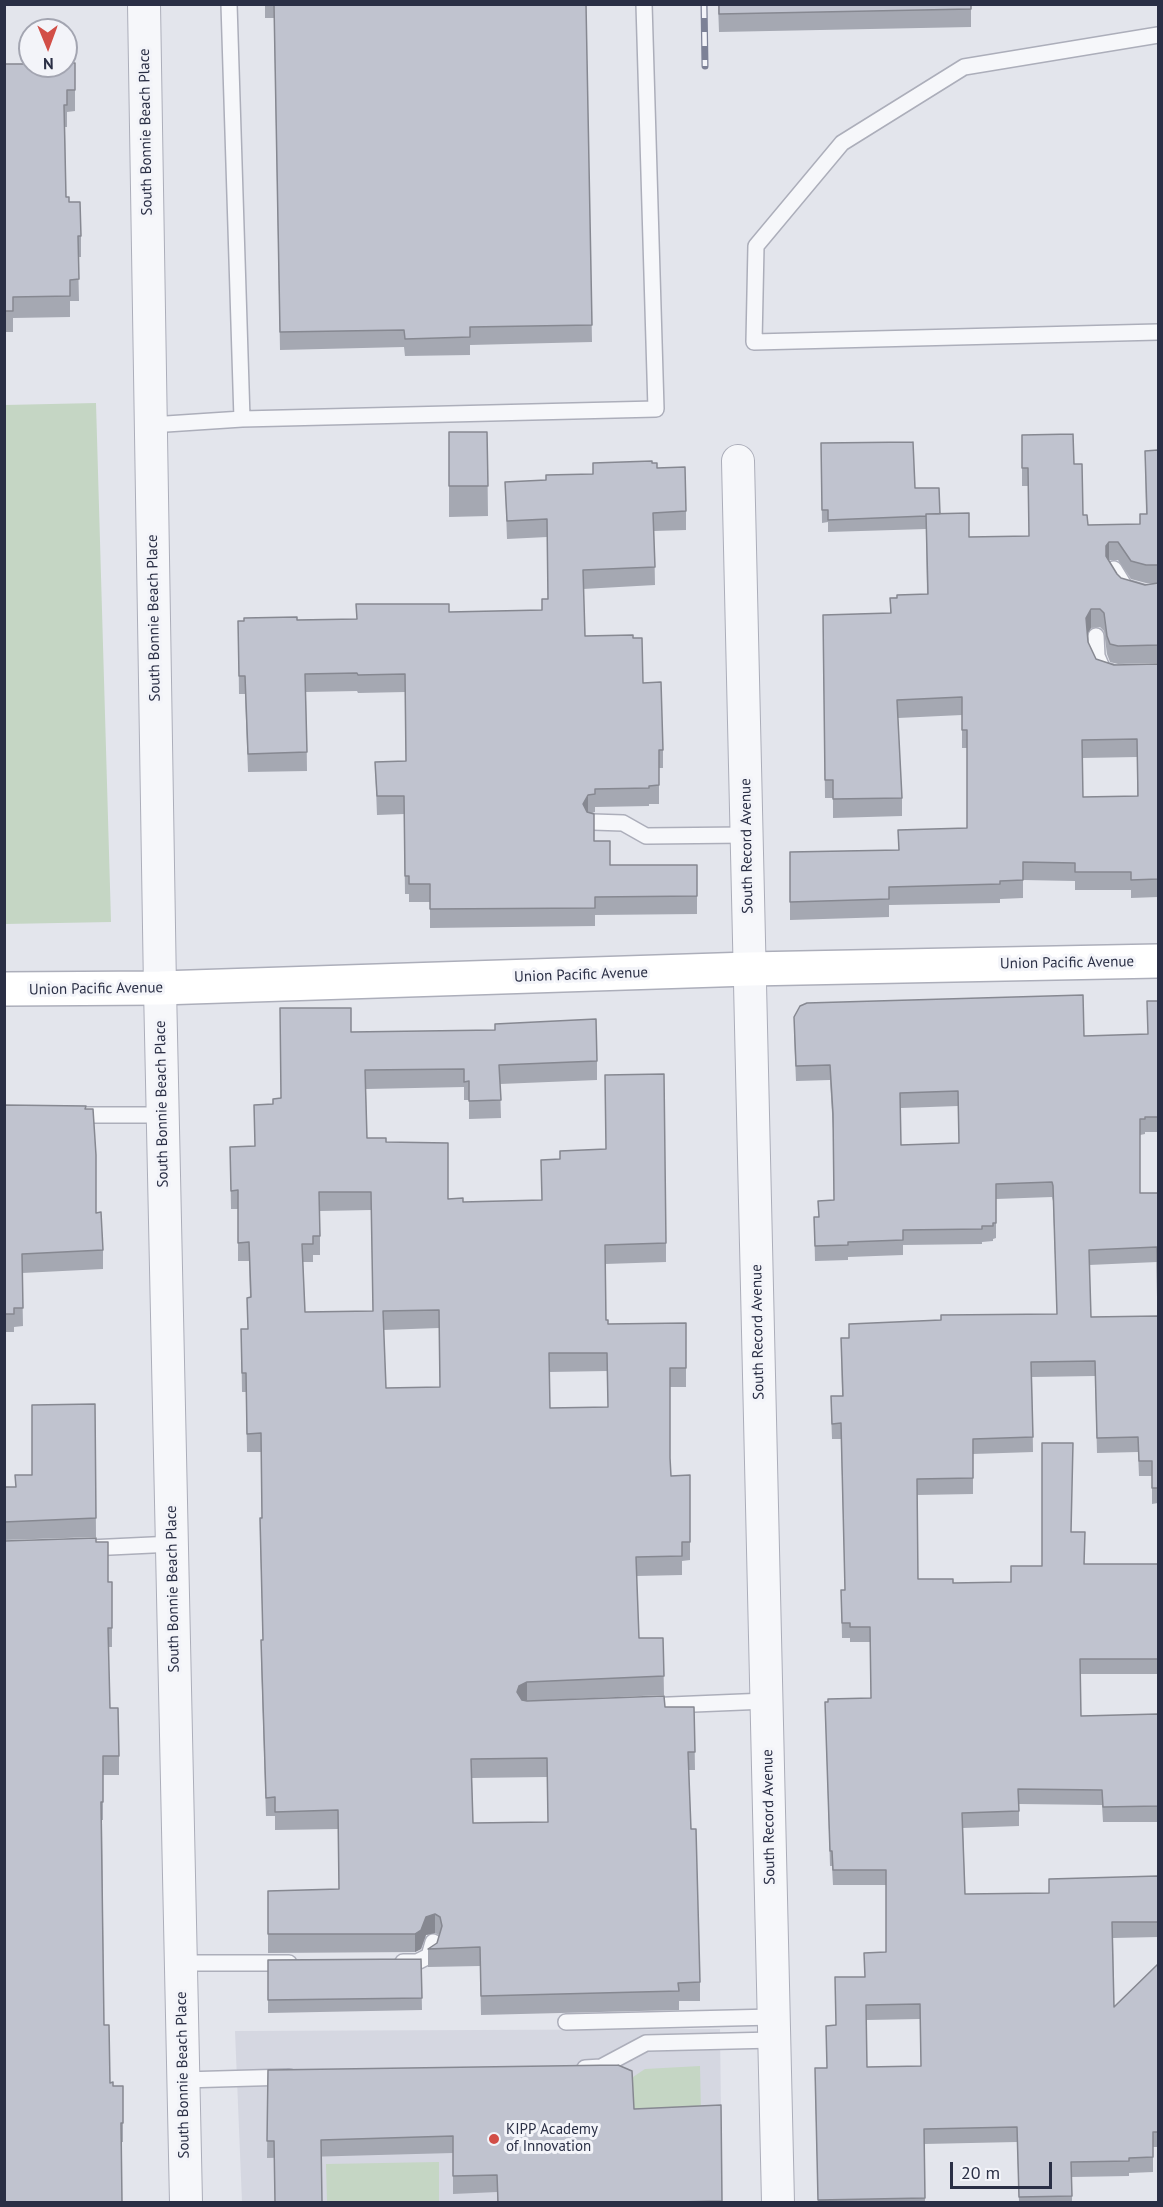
<!DOCTYPE html>
<html>
<head>
<meta charset="utf-8">
<style>
  body { margin:0 }
  #map { position:relative; width:1163px; height:2207px; overflow:hidden; background:#e3e5ec; font-family:"PT Sans",sans-serif }
  canvas { display:block }
  .frame { position:absolute; inset:0; border:6px solid #2a2f45; pointer-events:none }
  .north { position:absolute; left:18px; top:18px; width:60px; height:60px; box-sizing:border-box; background:#f3f4f9; border:2px solid #a3a5b1; border-radius:50%; rotate:179deg; font-size:16px; font-weight:700; line-height:24px; text-align:center; color:#2a2f45 }
  .north::after { content:''; display:block; margin:auto; width:21px; height:27px; background:#d24e47; clip-path:polygon(50% 0,100% 100%,50% 72%,0 100%) }
  .scale { position:absolute; left:950px; top:2162px; width:102px; height:27px; box-sizing:border-box; border:3px solid #2a2f45; border-top:0; padding-left:8px; font-size:18px; line-height:21px; white-space:nowrap; color:#2a2f45; -webkit-text-stroke:4px #f3f4f9; paint-order:stroke }
</style>
</head>
<body>
<div id="map">
<canvas width="1163" height="2207"></canvas>
<div class="frame"></div>
<div class="north">N</div>
<div class="scale">20 m</div>
</div>
<script>
const ctx = document.querySelector('canvas').getContext('2d');
ctx.lineJoin = 'round';
function paint(path, color) { ctx.fillStyle = color; ctx.fill(path, 'evenodd'); }
const poly = rows => new Path2D(rows.map(r => 'M' + r).join(''));
function stroke(path, color, width, dash) { ctx.strokeStyle = color; ctx.lineWidth = width; ctx.lineCap = dash ? 'butt' : 'round'; ctx.setLineDash(dash || []); ctx.stroke(path); }
function write(font, color, halo, rows, align = 'center') {
  ctx.font = font + ' "PT Sans",sans-serif'; ctx.lineWidth = 6; ctx.setLineDash([]); ctx.textBaseline = 'middle'; ctx.strokeStyle = halo; ctx.fillStyle = color; for (const [text, x, y, turn = 0] of rows) {
    ctx.save(); ctx.translate(x, y); ctx.rotate((+turn || 0) * Math.PI / 180); ctx.textAlign = isNaN(turn) ? turn : align; if (halo) ctx.strokeText(text, 0, 0); ctx.fillText(text, 0, 0); ctx.restore();
  }
}
const built = poly([
  [720,2029,722,2202,242,2202,235,2031]
]);
const green = poly([
  [96,403,111,922,5,924,5,405],
  [700,2066,701,2112,633,2113,630,2082,633,2077,645,2069],
  [439,2162,439,2202,327,2202,326,2164]
]);
const lane = poly([
  [229,4,242,419],
  [1158,35,964,67,842,143,756,246,754,342,1158,332],
  [151,425,242,419,656,409,644,4],
  [1114,569,1125,587,1145,593,1158,592],
  [1096,636,1097,656,1103,670,1111,672],
  [593,822,623,823,646,836,746,835],
  [72,1115,162,1115],
  [89,1548,173,1544],
  [646,1706,766,1701],
  [403,1962,417,1962,429,1956,433,1942],
  [181,1963,289,1963],
  [566,2022,773,2017],
  [585,2068,601,2067,646,2043,774,2040],
  [183,2080,289,2077]
]);
const street = poly([
  [144,4,160,988,186,2202],
  [738,461,778,2202]
]);
const secondary = poly([
  [4,989,160,988,749,969,1158,961]
]);
const rail = poly([
  [704,4,705,66]
]);
const wall = poly([
  [265,4,586,4,592,342,470,345,470,355,405,356,404,347,280,350,274,18,265,18],
  [718,4,971,4,971,27,719,32],
  [75,63,75,111,67,112,67,127,65,127,66,197,81,236,81,257,78,257,79,301,70,301,70,317,13,318,13,332,4,332,4,64],
  [449,432,487,432,488,516,449,517],
  [1022,435,1074,464,1083,515,1088,525,1140,524,1146,514,1145,451,1158,450,1158,663,1118,664,1110,662,1107,654,1104,631,1100,627,1091,628,1087,634,1088,642,1096,659,1114,665,1158,664,1158,897,1131,898,1131,890,1075,890,1075,881,1023,880,1023,898,1000,899,1000,903,889,905,889,917,790,920,790,852,898,850,967,828,967,748,962,748,962,715,898,718,902,798,902,816,833,818,833,798,825,798,823,615,890,613,890,598,927,594,926,529,828,532,828,522,822,523,821,443,940,514,969,537,1029,536,1028,486,1022,486],
  [1109,560,1118,560,1131,579,1146,583,1154,583,1145,585,1121,578,1117,574,1109,561],
  [1137,757,1137,796,1083,797,1083,758],
  [652,463,657,468,686,511,686,530,654,531,655,585,583,589,585,636,643,683,663,750,663,768,659,768,659,804,649,804,649,806,595,807,595,812,592,813,594,841,610,865,697,865,697,914,595,915,595,926,430,928,430,902,409,902,409,894,405,894,404,814,377,815,375,762,406,761,405,692,358,693,357,691,306,692,307,771,248,772,245,694,239,694,238,621,356,619,449,612,542,610,548,599,547,537,507,539,505,482,546,480,593,474],
  [1158,1001,1158,1132,1145,1132,1145,1134,1140,1135,1140,1193,1158,1193,1158,1503,1152,1504,1152,1476,1139,1476,1138,1452,1097,1453,1095,1376,1032,1377,1033,1452,973,1454,973,1494,917,1495,918,1579,953,1583,1011,1582,1042,1566,1072,1532,1085,1564,1158,1564,1158,1674,1080,1674,1081,1716,1158,1714,1158,1822,1103,1822,1102,1805,1019,1804,1019,1826,963,1828,965,1894,1049,1893,1158,1876,1158,1937,1113,1938,1114,2007,1158,1964,1158,2147,1153,2147,1153,2172,1129,2173,1129,2176,1072,2177,1072,2202,1019,2202,1017,2142,924,2144,925,2202,818,2202,815,2084,827,2068,835,2025,865,1977,886,1952,886,1885,833,1885,832,1866,830,1866,825,1702,871,1698,870,1642,850,1642,850,1638,842,1638,841,1590,845,1590,841,1439,832,1439,831,1411,831,1396,842,1396,841,1338,849,1338,941,1320,1057,1314,1053,1201,1052,1197,996,1199,996,1238,993,1239,993,1241,982,1242,982,1244,903,1245,903,1255,848,1257,848,1260,815,1261,814,1217,818,1217,834,1200,833,1130,830,1080,796,1081,794,1032,1084,1036,1148,1034],
  [958,1106,959,1143,901,1145,901,1108],
  [1157,1262,1158,1316,1091,1317,1089,1265],
  [920,2019,921,2066,867,2067,867,2020],
  [351,1032,597,1061,597,1080,500,1084,501,1118,469,1119,469,1100,464,1100,464,1087,366,1089,367,1138,386,1142,448,1199,666,1243,666,1262,605,1264,606,1320,608,1324,686,1323,686,1387,670,1387,670,1458,671,1476,690,1475,690,1560,682,1561,682,1575,636,1576,639,1638,663,1638,664,1695,526,1701,665,1707,694,1707,695,1770,689,1770,691,1829,700,1982,700,2001,679,2001,679,2010,481,2015,480,1966,428,1967,428,1949,437,1943,439,1935,435,1933,426,1935,421,1949,415,1952,268,1953,268,1891,339,1889,338,1829,275,1830,275,1816,266,1816,261,1659,261,1640,263,1640,260,1537,260,1518,262,1518,261,1452,247,1452,246,1392,242,1392,241,1329,248,1329,250,1297,249,1261,238,1261,238,1209,231,1209,230,1147,255,1146,254,1105,273,1104,280,1098],
  [371,1210,373,1311,305,1312,303,1262,313,1262,313,1255,320,1255,320,1211],
  [439,1328,440,1387,386,1388,383,1330],
  [607,1371,608,1407,550,1408,549,1372],
  [547,1777,548,1822,473,1823,472,1778],
  [4,1105,96,1213,103,1250,103,1269,22,1273,23,1326,14,1327,14,1332,4,1332],
  [95,1404,96,1537,4,1540,4,1487,15,1487,32,1475],
  [96,1542,108,1582,112,1582,112,1647,108,1647,110,1708,119,1756,119,1775,103,1775,103,1820,102,1820,104,2025,110,2083,113,2086,123,2123,123,2142,121,2142,4,2202],
  [421,1959,422,2010,268,2013,268,1960],
  [268,2070,634,2109,721,2105,722,2202,497,2202,497,2192,453,2194,453,2153,267,2158]
]);
const shadedWall = poly([
  [1109,542,1109,560,1106,564,1106,546],
  [1091,609,1091,628,1086,636,1086,618],
  [588,795,588,814,583,804],
  [527,1682,527,1700,519,1705,517,1692,519,1686],
  [435,1914,435,1933,426,1935,421,1949,415,1952,415,1934,426,1917]
]);
const building = poly([
  [274,4,586,4,592,325,470,327,470,337,405,339,404,330,280,332,274,4],
  [719,4,971,4,971,9,719,14,719,4],
  [66,63,75,63,75,90,67,90,67,105,64,105,66,197,69,197,69,202,80,202,81,236,78,236,79,279,70,280,70,296,13,297,13,311,4,311,4,64,30,64,30,66,66,66,66,63],
  [449,432,487,432,488,486,449,486,449,432],
  [1073,434,1074,464,1082,464,1083,515,1087,515,1088,525,1140,524,1140,514,1147,514,1145,451,1158,450,1158,565,1146,565,1131,561,1118,542,1109,542,1106,546,1106,556,1117,574,1121,578,1145,585,1158,583,1158,645,1118,646,1110,644,1107,636,1104,613,1100,609,1091,609,1086,618,1088,642,1096,659,1114,665,1158,664,1158,879,1131,880,1131,872,1075,872,1075,863,1023,862,1023,880,1000,881,1000,884,889,887,889,899,790,902,790,852,899,850,898,830,967,828,967,730,962,730,962,697,897,700,902,798,833,799,833,780,825,780,823,615,891,613,890,598,897,598,897,595,928,594,926,514,969,513,969,537,1029,536,1028,468,1022,468,1022,435,1073,434],
  [1137,739,1138,796,1083,797,1082,740,1137,739],
  [913,442,915,488,939,488,940,514,926,514,926,516,828,520,828,510,822,510,821,443,913,442],
  [652,461,652,463,657,463,657,468,685,467,686,511,653,513,655,567,583,570,585,636,633,635,633,638,642,638,643,683,661,682,663,750,659,750,659,785,649,786,649,788,595,789,595,794,588,795,583,804,587,812,594,814,594,841,610,841,610,865,697,865,697,896,595,897,595,908,430,909,430,884,409,884,409,876,405,876,404,796,377,796,375,762,406,761,405,674,358,675,357,673,305,674,307,752,248,754,245,676,239,676,238,621,244,621,244,618,297,617,297,620,357,619,356,604,449,604,449,612,542,610,542,599,548,599,547,519,507,521,505,482,546,480,546,475,593,474,593,463,652,461],
  [1083,995,1084,1036,1148,1034,1147,1001,1158,1001,1158,1117,1145,1117,1145,1119,1140,1119,1140,1193,1158,1193,1158,1314,1157,1247,1089,1250,1091,1317,1158,1316,1158,1488,1152,1488,1152,1461,1139,1461,1138,1437,1097,1438,1095,1361,1031,1362,1033,1437,973,1439,973,1478,917,1479,918,1579,953,1579,953,1583,1011,1582,1011,1566,1042,1566,1042,1443,1073,1443,1071,1532,1085,1532,1084,1564,1158,1564,1158,1659,1080,1659,1081,1716,1158,1714,1158,1806,1103,1807,1102,1790,1018,1789,1019,1811,962,1813,965,1894,1049,1893,1049,1879,1158,1876,1158,1922,1112,1922,1114,2007,1158,1964,1158,2132,1153,2132,1153,2157,1129,2158,1129,2161,1071,2162,1072,2196,1019,2197,1017,2127,924,2129,925,2198,818,2200,815,2068,827,2068,826,2026,836,2025,835,1977,865,1977,864,1953,886,1952,886,1870,833,1870,832,1851,830,1851,825,1702,828,1702,828,1699,871,1698,870,1627,850,1627,850,1623,842,1623,841,1590,845,1590,841,1423,832,1424,831,1396,843,1396,841,1338,849,1338,849,1324,941,1320,941,1315,1057,1314,1053,1186,1052,1182,996,1184,996,1223,993,1223,993,1226,982,1226,982,1229,903,1230,903,1240,848,1242,848,1245,815,1246,814,1217,819,1217,818,1201,834,1200,833,1114,830,1065,796,1066,794,1017,800,1006,807,1003,1083,995],
  [958,1091,959,1143,901,1145,900,1093,958,1091],
  [920,2004,921,2066,867,2067,866,2005,920,2004],
  [280,1008,351,1008,351,1032,495,1030,495,1024,596,1019,597,1061,499,1065,501,1100,469,1101,469,1081,464,1082,464,1069,365,1070,367,1138,386,1138,386,1142,448,1143,448,1199,463,1198,463,1202,542,1200,541,1160,560,1159,560,1151,606,1149,605,1075,664,1074,666,1243,605,1245,606,1320,608,1320,608,1324,686,1323,686,1368,670,1368,670,1458,671,1476,690,1475,690,1542,682,1542,682,1556,636,1557,639,1638,663,1638,664,1676,527,1682,519,1686,517,1692,522,1700,527,1701,664,1696,665,1707,694,1707,695,1752,688,1752,691,1829,696,1829,700,1982,678,1983,679,1991,481,1996,480,1947,428,1949,437,1943,442,1926,440,1917,435,1914,426,1917,421,1930,415,1934,268,1934,268,1891,339,1889,338,1810,275,1812,275,1797,266,1798,261,1640,263,1640,260,1518,262,1518,261,1433,247,1434,246,1373,242,1373,241,1329,248,1329,247,1298,251,1297,249,1242,238,1243,238,1190,231,1191,230,1147,255,1146,254,1105,273,1104,273,1099,281,1098,280,1008],
  [319,1192,371,1192,373,1311,305,1312,302,1244,313,1244,313,1236,320,1236,319,1192],
  [439,1310,440,1387,386,1388,383,1311,439,1310],
  [549,1353,607,1353,608,1407,550,1408,549,1353],
  [547,1758,548,1822,473,1823,471,1759,547,1758],
  [4,1105,86,1106,85,1109,93,1109,96,1155,96,1213,101,1212,103,1250,22,1254,23,1308,14,1308,14,1314,4,1314,4,1105],
  [95,1404,96,1518,4,1522,4,1487,16,1487,15,1475,32,1475,32,1405,95,1404],
  [96,1538,96,1542,108,1542,108,1582,112,1582,112,1628,108,1628,110,1708,118,1708,119,1756,103,1756,103,1802,101,1802,104,2025,109,2025,110,2083,113,2082,113,2086,123,2086,123,2123,121,2123,122,2202,4,2202,4,1541,96,1538],
  [421,1959,422,1998,268,2000,268,1960,421,1959],
  [618,2065,632,2071,634,2109,721,2105,722,2201,677,2202,498,2202,497,2175,453,2176,453,2136,321,2140,322,2202,275,2202,274,2141,267,2141,268,2070,618,2065]
]);
const markers = [
  [494,2139,6,"#d24e47"]
];
const streetNames = [
  ["South Bonnie Beach Place",146,132,-91],
  ["South Bonnie Beach Place",154,618,-91],
  ["South Record Avenue",747,846,-91],
  ["Union Pacific Avenue",1067,963,-1],
  ["Union Pacific Avenue",581,975,-2],
  ["Union Pacific Avenue",96,989,-1],
  ["South Bonnie Beach Place",162,1104,-91],
  ["South Record Avenue",758,1332,-91],
  ["South Bonnie Beach Place",173,1589,-91],
  ["South Record Avenue",769,1817,-91],
  ["South Bonnie Beach Place",183,2075,-91]
];
const poiNames = [
  ["KIPP Academy",506,2130],
  ["of Innovation",506,2147]
];
paint(built, '#d5d7e1');
paint(green, '#c5d6c4');
stroke(lane, '#acaeba', 18);
stroke(street, '#acaeba', 34);
stroke(secondary, '#acaeba', 36);
stroke(lane, '#f6f7fa', 15);
stroke(street, '#f6f7fa', 32);
stroke(secondary, '#fff', 33);
stroke(rail, '#7c8196', 7);
stroke(rail, '#f3f4f9', 4.5, [14]);
paint(wall, '#a5a8b2');
paint(shadedWall, '#868891');
paint(building, '#c0c3cf');
stroke(building, '#868891', 1.5);
for (const [x, y, r, color] of markers) { const dot = new Path2D(); dot.arc(x, y, r, 0, 2 * Math.PI); ctx.fillStyle = color; ctx.fill(dot); stroke(dot, '#f3f4f9', 2); }
write('15px', '#2a2f45', '#f3f4f9', streetNames);
write('15px', '#2a2f45', '#f3f4f9', poiNames, 'left');
</script>
</body>
</html>
